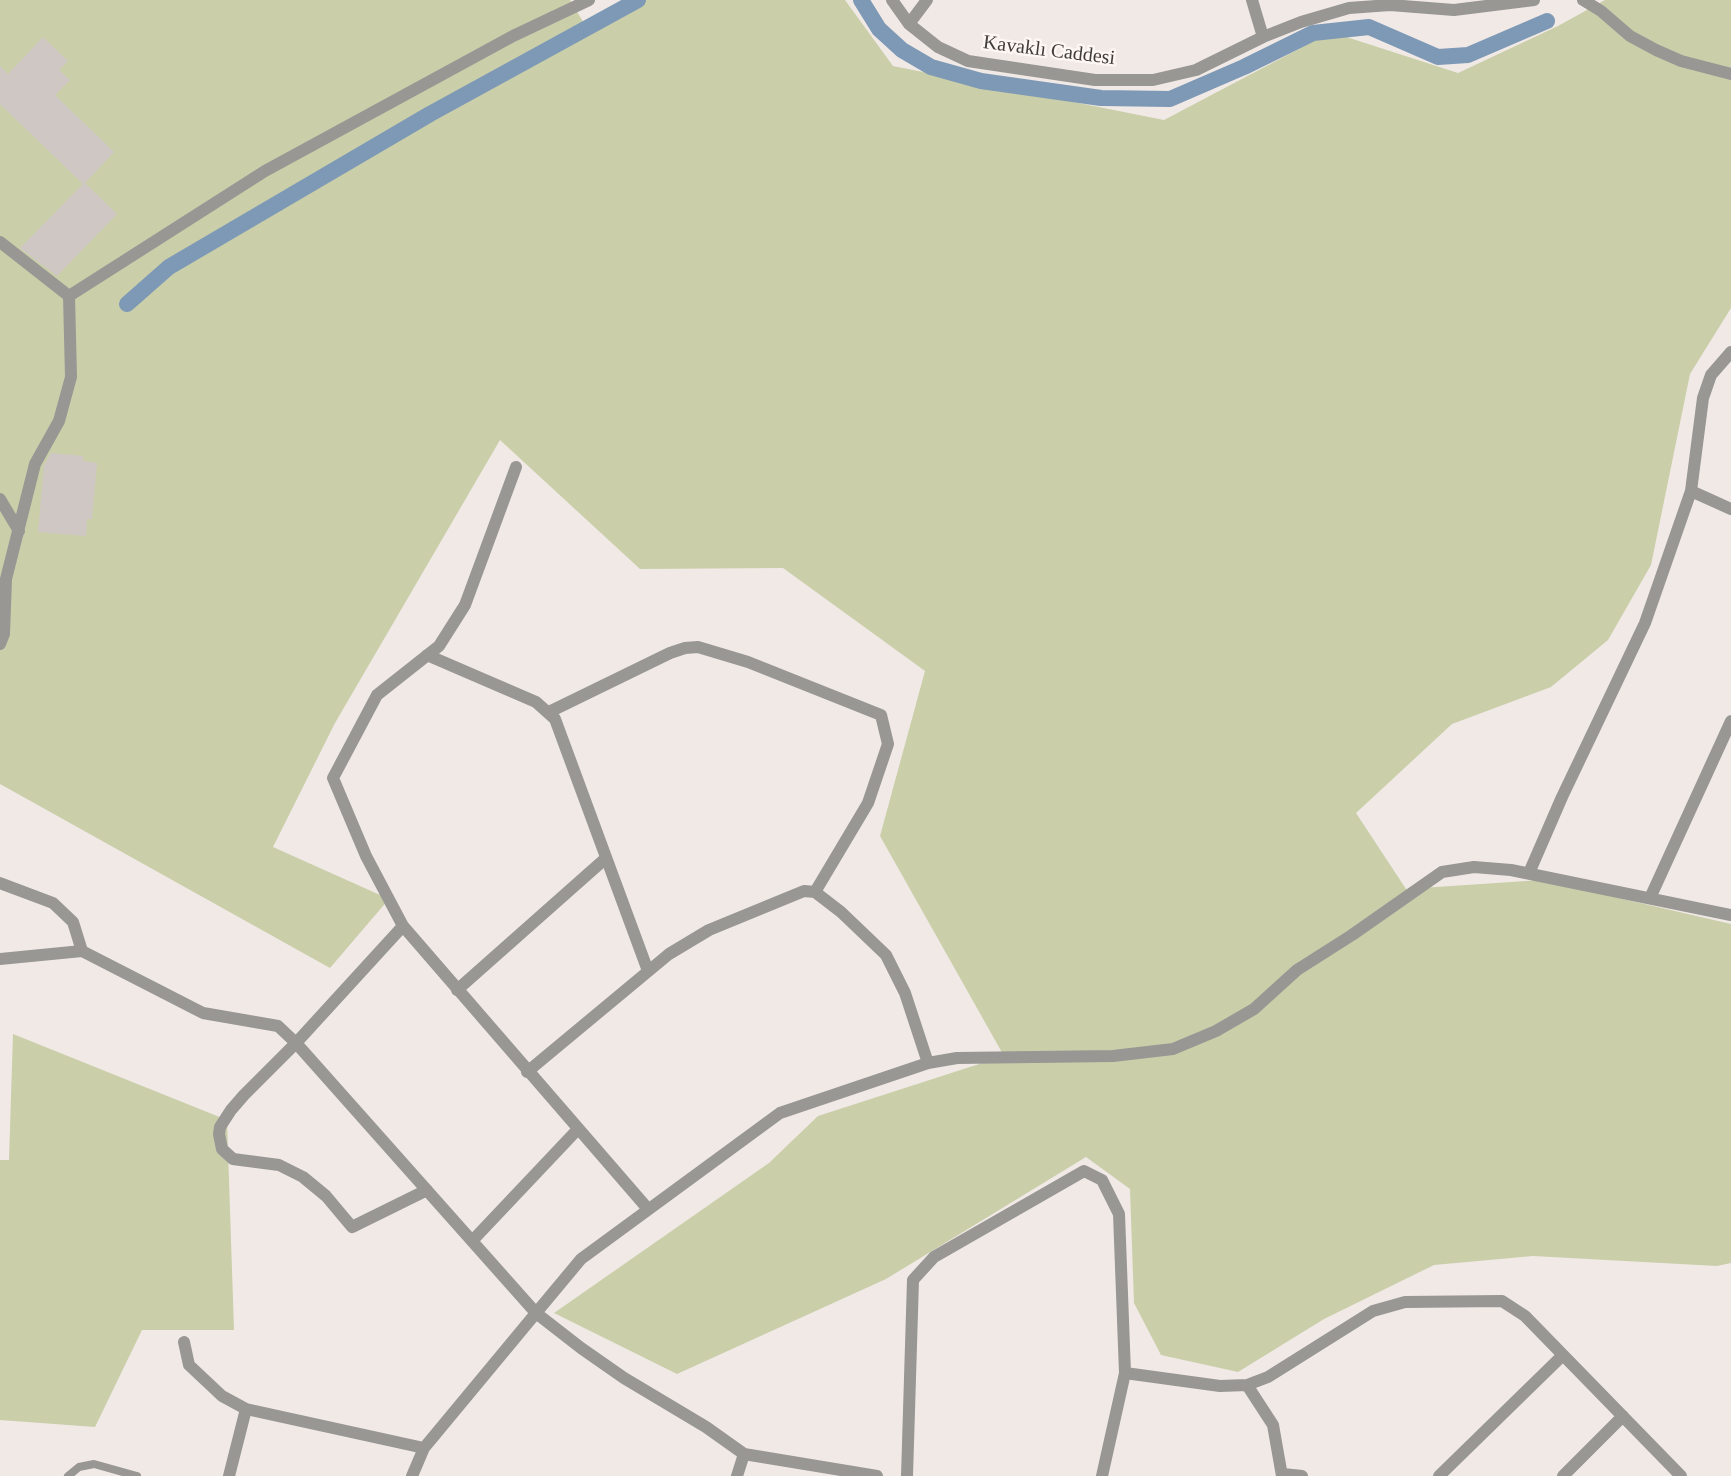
<!DOCTYPE html>
<html>
<head>
<meta charset="utf-8">
<style>
  body { margin:0 }
  canvas { display:block; background:#f0e9e5 }
</style>
</head>
<body>
<canvas width="1731" height="1476"></canvas>
<script>
const ctx = document.querySelector('canvas').getContext('2d');
ctx.lineJoin = 'round';
function paint(path, color) { ctx.fillStyle = color; ctx.fill(path, 'evenodd'); }
const poly = rows => new Path2D(rows.map(r => 'M' + r).join(''));
function stroke(path, color, width, dash) { ctx.strokeStyle = color; ctx.lineWidth = width; ctx.lineCap = dash ? 'butt' : 'round'; ctx.setLineDash(dash || []); ctx.stroke(path); }
function write(font, color, halo, rows, align = 'center') {
  ctx.font = font + ' "Times New Roman",serif'; ctx.lineWidth = 5; ctx.setLineDash([]); ctx.textBaseline = 'middle'; ctx.strokeStyle = halo; ctx.fillStyle = color; for (const [text, x, y, turn = 0] of rows) {
    ctx.save(); ctx.translate(x, y); ctx.rotate((+turn || 0) * Math.PI / 180); ctx.textAlign = isNaN(turn) ? turn : align; if (halo) ctx.strokeText(text, 0, 0); ctx.fillText(text, 0, 0); ctx.restore();
  }
}
const green = poly([
  [0,0,570,0,585,25,643,0,845,0,893,66,1164,120,1331,32,1458,73,1558,26,1605,0,1731,0,1731,308,1690,374,1651,565,1608,640,1551,687,1452,724,1356,813,1406,889,1541,880,1731,924,1731,1263,1717,1266,1533,1256,1434,1265,1324,1319,1238,1372,1161,1355,1134,1303,1130,1189,1086,1157,886,1279,677,1374,554,1313,769,1163,818,1116,1004,1056,880,836,925,671,783,568,640,569,500,440,335,723,273,847,389,899,330,968,0,784],
  [13,1034,227,1120,234,1330,142,1330,95,1427,0,1420,0,1160,9,1160]
]);
const canal = poly([
  [861,0,879,29,902,50,931,67,981,81,1101,98,1170,99,1244,67,1313,33,1369,27,1438,57,1468,55,1547,21],
  [127,304,169,267,430,114,638,0]
]);
const building = poly([
  [43,37,68,61,59,70,70,80,55,95,114,152,85,183,117,214,57,276,20,248,83,184,0,104,0,66,8,74],
  [51,453,83,456,83,461,97,463,92,519,87,519,86,536,38,532,44,465]
]);
const lane = poly([
  [68,1476,79,1467,94,1464,137,1476]
]);
const street = poly([
  [892,0,909,24,938,47,968,61,1095,80,1153,80,1196,70,1263,37,1301,22,1349,8,1390,5,1454,10,1534,0],
  [1252,0,1263,37],
  [1583,0,1601,11,1630,36,1656,50,1681,61,1731,74],
  [909,24,927,0],
  [0,242,69,296,265,171,513,36,589,0],
  [516,467,465,605,439,646,377,695,333,778,366,856,403,926,648,1209],
  [1691,491,1731,509],
  [0,499,19,531],
  [0,644,4,634,6,579,35,464,59,421,71,377,69,296],
  [427,655,536,702,555,719,648,971],
  [549,712,670,653,685,648,698,647,748,662,881,715,888,744,868,803,815,892],
  [1529,873,1562,797,1645,623,1691,491,1703,398,1711,375,1731,352],
  [0,883,53,903,73,922,82,951,203,1013,278,1026,296,1043,536,1313,424,1448,412,1476],
  [1650,898,1731,721],
  [403,926,296,1043,244,1095,231,1110,220,1127,219,1134,222,1149,233,1159,279,1165,303,1177,326,1196,352,1227,427,1190],
  [0,959,82,951],
  [457,990,606,858],
  [527,1072,669,954,709,930,804,891,815,892,841,912,886,955,905,993,928,1063],
  [473,1240,578,1129],
  [184,1342,189,1365,222,1396,246,1409,424,1448],
  [1125,1373,1220,1386,1247,1385,1268,1377,1373,1311,1405,1302,1502,1301,1525,1316,1681,1476],
  [1247,1385,1273,1425,1282,1476],
  [1283,1474,1302,1476],
  [229,1476,246,1409],
  [737,1476,744,1454],
  [877,1476,744,1454,706,1427,624,1378,581,1348,536,1313,581,1259,780,1113,928,1063,957,1058,1113,1056,1173,1049,1216,1031,1254,1009,1297,970,1352,935,1442,872,1474,867,1511,870,1731,915],
  [907,1476,913,1280,934,1257,1084,1171,1102,1180,1119,1214,1125,1373,1102,1476],
  [1439,1476,1563,1355],
  [1563,1476,1623,1416]
]);
const streetNames = [
  ["Kavaklı Caddesi",1049,51,7]
];
paint(green, '#cacfaa');
stroke(canal, '#7e99b6', 16);
paint(building, '#cec7c3');
stroke(lane, '#989794', 8);
stroke(street, '#989794', 12);
write('20px', '#3f3c3b', '#fdf6f2', streetNames);
</script>
</body>
</html>
